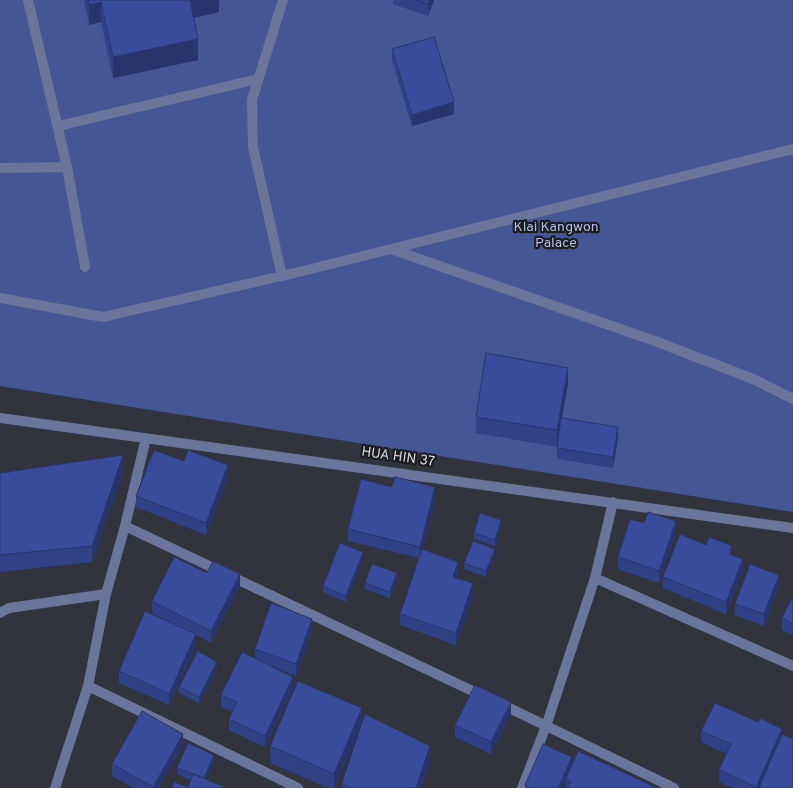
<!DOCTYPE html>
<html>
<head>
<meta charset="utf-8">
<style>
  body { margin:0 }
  canvas { display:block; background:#31343c }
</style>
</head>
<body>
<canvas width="793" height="788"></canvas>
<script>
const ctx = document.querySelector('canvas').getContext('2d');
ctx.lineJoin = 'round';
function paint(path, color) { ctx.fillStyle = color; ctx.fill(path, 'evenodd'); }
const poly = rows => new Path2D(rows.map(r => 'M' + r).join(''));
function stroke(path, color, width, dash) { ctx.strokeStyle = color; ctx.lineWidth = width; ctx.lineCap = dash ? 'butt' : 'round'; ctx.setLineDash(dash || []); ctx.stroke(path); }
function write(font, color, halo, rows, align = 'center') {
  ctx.font = font + ' Overpass,sans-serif'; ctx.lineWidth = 4.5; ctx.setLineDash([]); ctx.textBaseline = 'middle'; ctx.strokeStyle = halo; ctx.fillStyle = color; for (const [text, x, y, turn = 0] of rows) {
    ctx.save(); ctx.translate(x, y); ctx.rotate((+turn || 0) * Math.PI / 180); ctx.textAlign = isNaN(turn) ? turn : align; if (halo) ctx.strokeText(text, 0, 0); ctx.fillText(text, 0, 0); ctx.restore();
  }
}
const green = poly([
  [0,0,793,0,793,512,0,386]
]);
const lane = poly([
  [28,0,67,167,85,267],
  [58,126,258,79],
  [0,168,67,167],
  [391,249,655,341,753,379,793,399],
  [282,276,253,147,252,100,283,0],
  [0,298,103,317,282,276,793,149]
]);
const street = poly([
  [0,418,793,528],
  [125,526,483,696],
  [595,578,793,666],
  [0,613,9,608,106,594],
  [88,686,298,788],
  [499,703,674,788],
  [55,788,88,686,106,594,125,526,146,438],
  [522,788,546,726,595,578,613,502]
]);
const wall = poly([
  [84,0,219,0,219,12,193,18,198,60,113,78,101,22,89,25],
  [393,0,434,0,428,16,393,4],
  [392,49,454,114,412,126,392,61],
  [568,384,562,418,618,439,613,468,557,459,557,447,476,433,476,417],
  [184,461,228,477,206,535,136,507,136,496],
  [123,472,92,562,0,572,0,473],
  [435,499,421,555,458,573,457,578,473,595,456,645,400,625,400,614,419,558,348,541,348,529],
  [501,526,495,546,474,539,474,533],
  [676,533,659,583,618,569,618,557],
  [495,555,486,577,464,569,464,563],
  [732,555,743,571,726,614,663,588,663,577],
  [363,558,346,602,323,592,323,586],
  [207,573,240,586,211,643,196,635,196,646,169,705,119,683,119,671,175,625,152,613,152,601],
  [397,579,390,598,365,589,365,583],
  [779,586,764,626,735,615,735,604],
  [793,596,793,635,782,630,782,618],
  [312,630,296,676,271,666,293,689,265,747,229,730,229,719,232,712,221,707,221,695,255,658,255,649],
  [217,668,199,703,179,693,179,687],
  [511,713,491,754,455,737,455,725],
  [362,724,430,762,421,788,342,788,342,783,361,726,335,788,328,788,270,763,270,746],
  [701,731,782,735,793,788,733,788,719,782,719,770,727,754,701,742],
  [183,746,159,788,134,788,112,776,112,764],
  [214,761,206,779,222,788,188,787,191,780,177,774,177,768],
  [572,765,657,788,566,788,566,783,563,788,525,788,525,785]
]);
const shadedWall = poly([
  [189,0,219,0,219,12,189,19],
  [430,0,434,0,428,16,428,4],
  [101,2,101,22,89,25,89,5],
  [198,39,198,60,113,78,113,57],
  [454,102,454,114,412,126,412,115],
  [568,368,568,384,557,447,557,430],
  [618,427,618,439,613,468,613,457],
  [123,455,123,472,92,562,92,546],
  [228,465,228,477,206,535,206,523],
  [435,487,435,499,420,558,420,547],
  [501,520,501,526,495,546,495,540],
  [676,521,676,533,659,583,659,571],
  [732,546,732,558,729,554],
  [495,549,495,555,486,577,486,571],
  [363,552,363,558,346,602,346,596],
  [743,559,743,571,726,614,726,602],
  [458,562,458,573,453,588,453,577],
  [397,573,397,579,390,598,390,592],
  [240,574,240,586,211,643,211,631],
  [779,575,779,586,764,626,764,614],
  [473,583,473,595,456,645,456,633],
  [312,619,312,630,296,676,296,664],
  [196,634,196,646,169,705,169,694],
  [217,662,217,668,199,703,199,697],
  [293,677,293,689,265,747,265,736],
  [511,702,511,713,491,754,491,742],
  [362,708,362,724,335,788,334,788,334,774],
  [782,729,782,740,761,788,756,788],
  [183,734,183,746,159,788,153,788],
  [430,746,430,762,421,788,416,788],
  [214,755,214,761,204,785,204,779],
  [572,757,572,769,566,779,566,783,563,788,558,788]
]);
const building = poly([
  [88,0,190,0,198,39,113,57,101,2,89,5,88,0],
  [416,0,430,0,428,4,416,0],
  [434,37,454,102,412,115,392,49,434,37],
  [486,353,568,368,557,430,476,417,486,353],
  [561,418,618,427,613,457,557,448,561,418],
  [154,450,184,461,188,450,228,465,206,523,136,496,154,450],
  [123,455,92,546,0,555,0,473,123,455],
  [395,477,435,487,420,547,348,529,361,479,392,487,395,477],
  [648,512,676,521,659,571,618,557,630,519,644,523,648,512],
  [480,513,501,520,495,540,474,533,480,513],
  [680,534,706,545,709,537,732,546,729,554,743,559,726,602,663,577,680,534],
  [473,541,495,549,486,571,464,563,473,541],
  [340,543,363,552,346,596,323,586,340,543],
  [422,549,458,562,453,577,473,583,456,633,400,614,422,549],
  [174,557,207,573,213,561,240,574,211,631,152,601,174,557],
  [372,564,397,573,390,592,365,583,372,564],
  [750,564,779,575,764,614,735,604,750,564],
  [793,596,793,624,782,618,793,596],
  [271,603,312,619,296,664,255,649,271,603],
  [145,611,196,634,169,694,119,671,145,611],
  [198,651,217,662,199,697,179,687,198,651],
  [242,652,293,677,265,736,229,719,237,702,221,695,242,652],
  [298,681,362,708,334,774,270,746,298,681],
  [475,685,511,702,491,742,455,725,475,685],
  [715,703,758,722,760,718,782,729,756,787,719,770,731,744,701,731,715,703],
  [142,711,183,734,153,787,112,764,142,711],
  [365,714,430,746,416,788,351,788,342,783,365,714],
  [782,734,793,739,793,788,759,788,782,734],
  [188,743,214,755,204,778,177,768,188,743],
  [543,744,572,757,558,788,530,788,525,785,543,744],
  [578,751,657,788,568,788,571,781,566,779,578,751],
  [193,774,222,786,222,788,172,788,174,782,188,787,193,774]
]);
const parkNames = [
  ["Klai Kangwon",556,228],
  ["Palace",556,244]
];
const streetNames = [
  ["HUA HIN 37",398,458,8]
];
paint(green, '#445794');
stroke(lane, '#69759a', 10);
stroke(street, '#69759a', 10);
paint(wall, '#304185');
paint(shadedWall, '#27356c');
paint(building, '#384c9b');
stroke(building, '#27356c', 1);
write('14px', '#b0bfeb', '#1a1c1f', parkNames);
write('14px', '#d9dae0', '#1a1c1f', streetNames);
</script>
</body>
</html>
